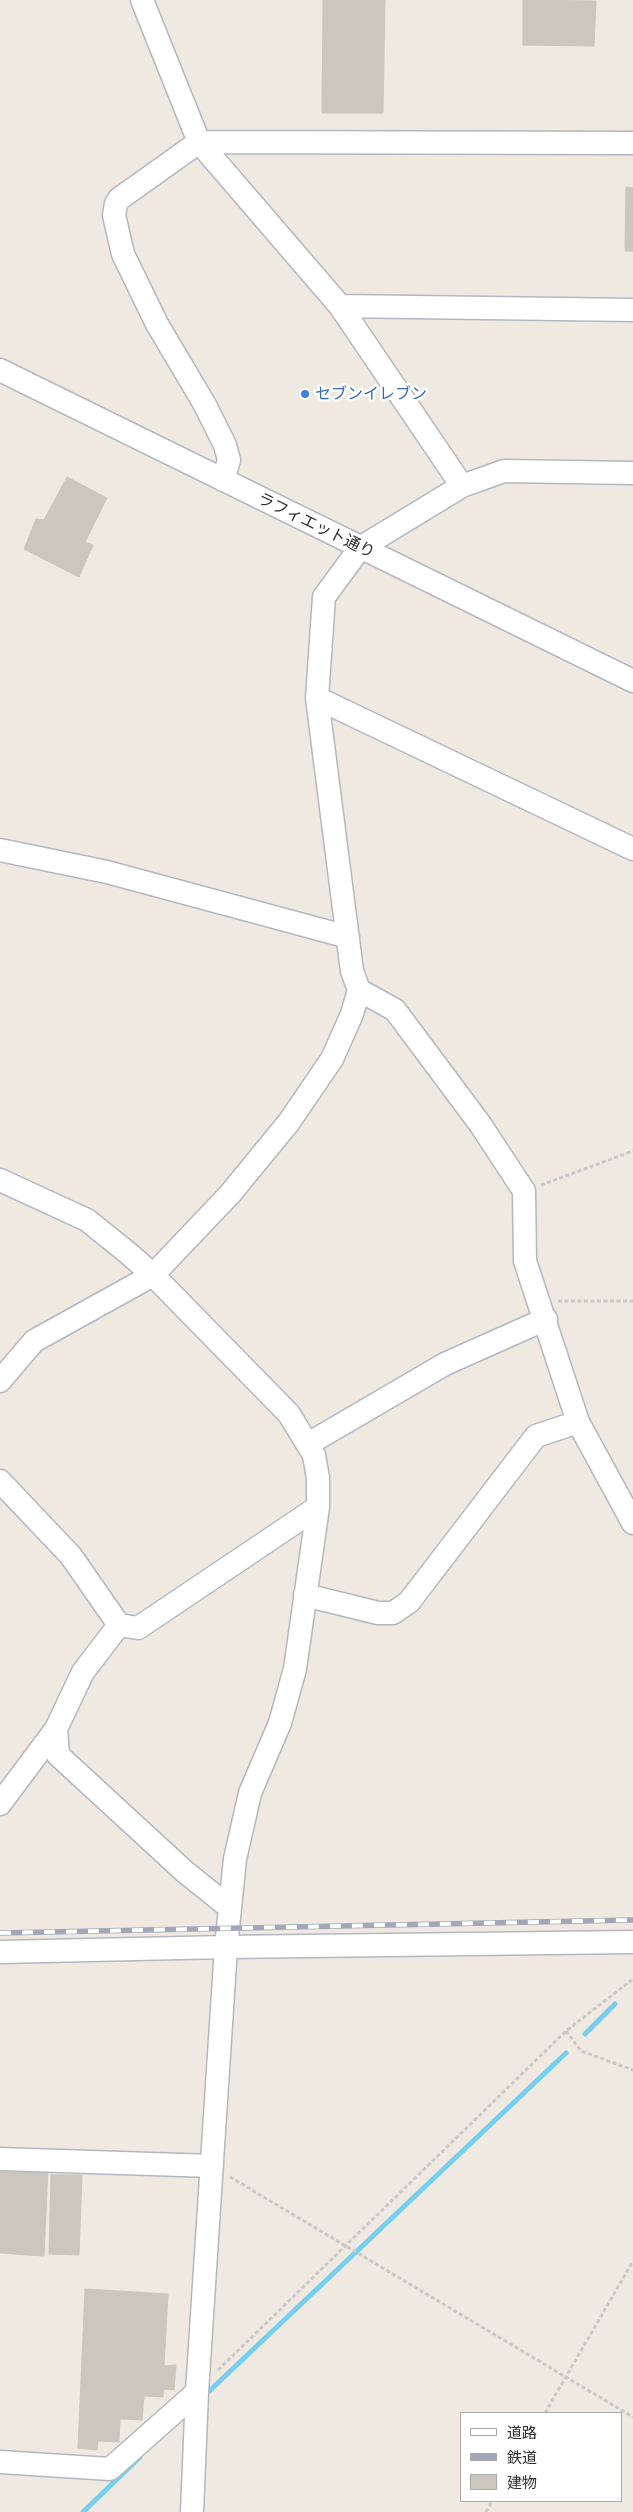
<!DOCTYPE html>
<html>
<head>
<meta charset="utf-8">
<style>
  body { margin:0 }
  #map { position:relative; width:633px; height:2512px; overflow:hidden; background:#efe9e1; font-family:"PT Sans","Noto Sans JP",sans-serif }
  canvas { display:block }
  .legend { position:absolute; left:460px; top:2412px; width:162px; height:90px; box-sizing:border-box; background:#fff; border:1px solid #ababab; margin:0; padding:6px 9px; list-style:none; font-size:15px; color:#2e2e2e }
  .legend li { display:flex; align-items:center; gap:10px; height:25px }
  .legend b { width:25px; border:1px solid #ababab }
</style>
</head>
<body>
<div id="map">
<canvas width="633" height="2512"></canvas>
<ul class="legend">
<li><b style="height:6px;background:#fff"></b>道路</li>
<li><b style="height:6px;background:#a3a6b8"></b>鉄道</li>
<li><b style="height:14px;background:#cbc7bf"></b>建物</li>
</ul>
</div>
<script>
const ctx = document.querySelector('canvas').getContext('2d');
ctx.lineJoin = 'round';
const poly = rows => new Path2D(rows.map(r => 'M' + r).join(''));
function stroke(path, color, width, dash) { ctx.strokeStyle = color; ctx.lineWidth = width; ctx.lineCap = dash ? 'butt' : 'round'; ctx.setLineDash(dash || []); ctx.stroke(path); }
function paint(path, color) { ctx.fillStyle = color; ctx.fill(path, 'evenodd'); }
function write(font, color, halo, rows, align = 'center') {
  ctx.font = font + ' "PT Sans","Noto Sans JP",sans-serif'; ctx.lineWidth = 5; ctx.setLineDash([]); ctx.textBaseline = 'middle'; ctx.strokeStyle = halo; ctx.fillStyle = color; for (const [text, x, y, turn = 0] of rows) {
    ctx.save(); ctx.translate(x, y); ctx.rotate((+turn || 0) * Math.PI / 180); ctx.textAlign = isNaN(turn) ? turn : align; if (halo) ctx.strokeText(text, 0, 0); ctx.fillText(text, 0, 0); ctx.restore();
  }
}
const stream = poly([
  [585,2034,615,2004],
  [204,2396,566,2053],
  [83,2512,140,2457]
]);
const building = poly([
  [323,0,385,0,383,113,322,113,323,0],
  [523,0,596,1,594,46,523,45,523,0],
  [626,187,633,188,633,251,625,251,626,187],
  [67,477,107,498,85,542,93,545,79,577,24,549,36,519,44,520,67,477],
  [0,2166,48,2168,44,2256,0,2253,0,2166],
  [51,2175,82,2175,79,2255,49,2254,51,2175],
  [85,2289,168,2294,164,2366,176,2365,174,2390,164,2389,163,2397,144,2396,142,2420,120,2419,119,2442,98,2441,97,2450,78,2448,85,2289]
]);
const path = poly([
  [541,1185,633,1151],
  [558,1301,633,1301],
  [566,2031,581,2051,633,2070],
  [230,2177,633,2417],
  [218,2370,566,2031,633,1979],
  [545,2413,633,2261],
  [486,2512,492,2501]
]);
const minor = poly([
  [142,0,199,142,340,306,462,486],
  [340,306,633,310],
  [0,370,633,681],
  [633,473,504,471,462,486,360,548,324,597,317,698,352,971,359,990,395,1010,480,1124,524,1191,525,1261,578,1422,633,1523],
  [223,480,229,460,225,445,205,405,157,324,123,254,114,215,116,204,119,199,199,142,633,143],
  [317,698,633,849],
  [0,850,107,872,348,937],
  [0,1180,87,1220,128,1253,153,1275,289,1414,314,1455,318,1478,318,1507,295,1669,280,1723,250,1793,235,1859,226,1947,197,2392,192,2512],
  [0,1381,34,1341,153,1275,230,1194,289,1122,332,1059,352,1014,359,990],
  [308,1444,445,1364,546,1319],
  [0,1481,71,1556,119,1625,138,1628,318,1507],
  [305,1595,378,1613,393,1613,409,1602,536,1436,578,1422],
  [56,1729,58,1755,184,1871,230,1908],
  [0,1804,56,1729,83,1672,119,1625],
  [0,1952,226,1947,633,1942],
  [0,2159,212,2166],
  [0,2462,110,2469,197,2392]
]);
const rail = poly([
  [0,1933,633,1920]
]);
const markers = [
  [305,394,5,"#3f7fe0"]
];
const shopNames = [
  ["セブンイレブン",315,394]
];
const streetNames = [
  ["ラフィエット通り",316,526,26]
];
stroke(stream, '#75cff0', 5);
paint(building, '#cbc7bf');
stroke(building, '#cbc5ba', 1);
stroke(minor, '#b4b7c1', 25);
stroke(path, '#c9c9c9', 3, [4, 2.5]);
stroke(minor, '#fff', 22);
stroke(rail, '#a3a6b8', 5.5);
stroke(rail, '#fff', 4, [11]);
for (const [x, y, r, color] of markers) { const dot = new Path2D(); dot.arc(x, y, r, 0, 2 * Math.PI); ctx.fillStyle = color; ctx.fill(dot); stroke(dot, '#fff', 2); }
write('16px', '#366cbe', '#fff', shopNames, 'left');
write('16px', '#2e2e2e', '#fff', streetNames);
</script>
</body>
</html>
